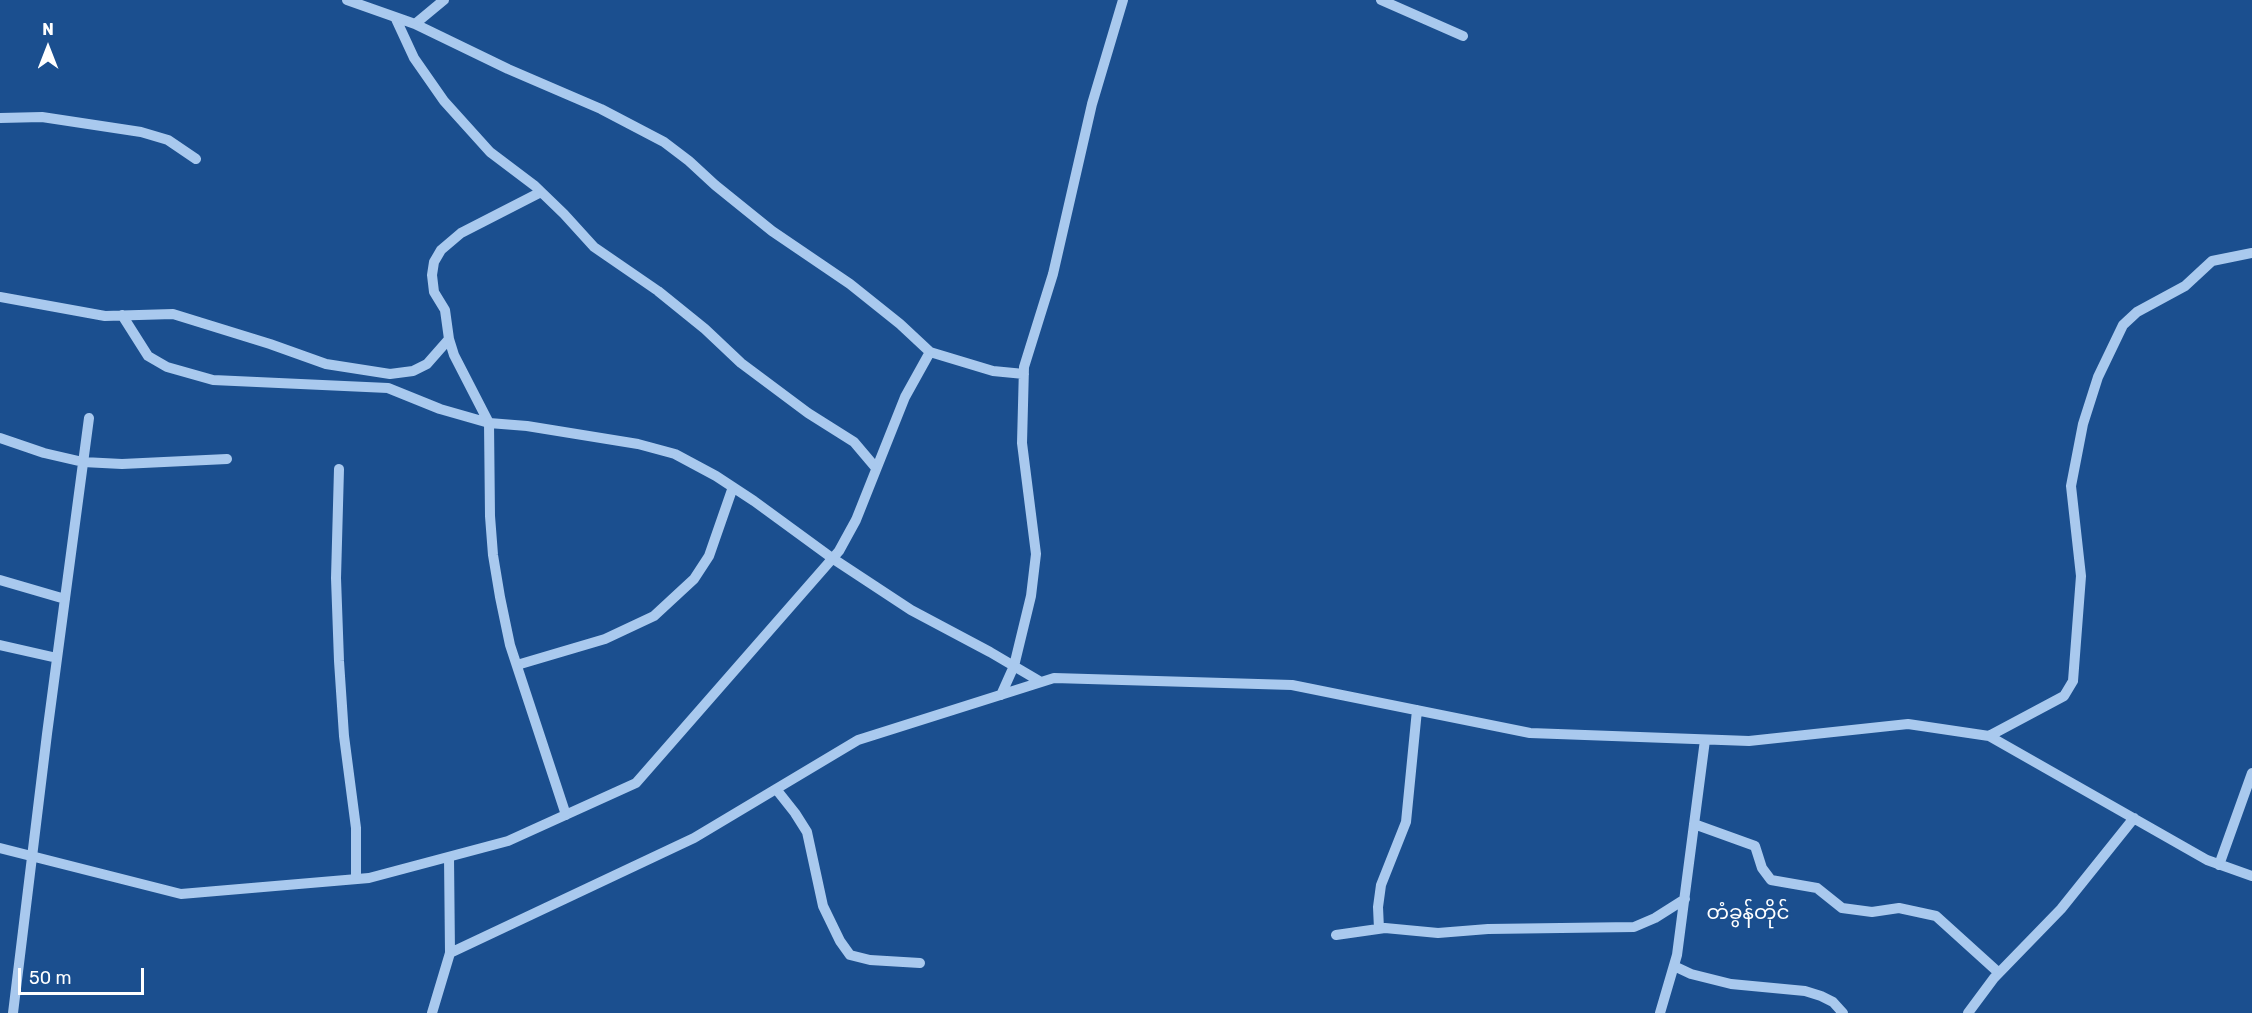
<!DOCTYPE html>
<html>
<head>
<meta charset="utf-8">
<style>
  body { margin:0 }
  #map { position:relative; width:2252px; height:1013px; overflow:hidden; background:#1b4f8f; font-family:Rubik,sans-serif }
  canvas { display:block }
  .north { position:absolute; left:18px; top:18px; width:60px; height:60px; -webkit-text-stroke:4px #1b4f8f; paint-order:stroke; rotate:0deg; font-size:16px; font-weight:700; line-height:24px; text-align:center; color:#fff }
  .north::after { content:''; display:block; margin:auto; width:21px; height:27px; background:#fff; clip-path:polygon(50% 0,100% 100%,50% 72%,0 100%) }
  .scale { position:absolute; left:18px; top:968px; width:126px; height:27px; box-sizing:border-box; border:3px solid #fff; border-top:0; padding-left:8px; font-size:18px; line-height:21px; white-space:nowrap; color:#fff; -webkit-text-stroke:4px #1b4f8f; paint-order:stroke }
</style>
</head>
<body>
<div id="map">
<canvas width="2252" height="1013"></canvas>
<div class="north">N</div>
<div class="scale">50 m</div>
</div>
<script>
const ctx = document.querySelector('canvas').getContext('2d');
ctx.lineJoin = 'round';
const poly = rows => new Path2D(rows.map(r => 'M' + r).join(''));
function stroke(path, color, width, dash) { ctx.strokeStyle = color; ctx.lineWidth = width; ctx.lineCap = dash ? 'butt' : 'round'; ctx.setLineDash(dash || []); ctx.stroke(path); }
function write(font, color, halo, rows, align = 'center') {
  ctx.font = font + ' Rubik,"Noto Sans Myanmar",sans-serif'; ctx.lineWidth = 4.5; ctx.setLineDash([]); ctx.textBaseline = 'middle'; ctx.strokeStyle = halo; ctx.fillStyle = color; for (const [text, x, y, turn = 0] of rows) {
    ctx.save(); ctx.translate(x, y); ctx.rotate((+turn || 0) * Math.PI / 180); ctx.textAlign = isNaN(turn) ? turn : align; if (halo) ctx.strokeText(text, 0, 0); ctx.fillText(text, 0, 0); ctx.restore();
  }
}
const minor = poly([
  [347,0,415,24,508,69,601,109,664,142,689,161,715,185,772,231,850,284,900,324,930,352,993,371,1024,374],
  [1381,0,1463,36],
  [395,17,414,58,444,101,490,152,535,186,564,214,594,247,658,291,705,329,741,363,808,413,854,442,876,468],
  [415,24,444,0],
  [0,118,42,117,141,132,168,140,196,159],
  [541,192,461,233,441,250,434,262,432,275,434,292,445,310,449,339,454,355,489,423,490,516,493,555,500,597,510,645,566,815],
  [0,297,105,316,173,314,270,344,326,364,390,374,413,371,427,364,449,339],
  [122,315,148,356,167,367,213,380,388,388,440,409,489,423,527,426,638,444,675,454,716,476,754,501,832,558,911,610,990,652,1041,682],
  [0,438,44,453,83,462,122,464,227,459],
  [339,469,336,578,339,661,344,736,356,828,356,879],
  [0,580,65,599],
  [0,645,57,658],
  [517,665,605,639,654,616,694,579,709,556,733,487],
  [1001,695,1014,666,1031,596,1036,554,1022,443,1024,367,1053,274,1092,104,1123,0],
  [1989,736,2064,696,2073,681,2081,576,2071,486,2083,424,2098,377,2123,325,2137,312,2185,286,2212,261,2252,253],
  [776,789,795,813,807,832,823,906,840,941,850,955,870,960,920,963],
  [1694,824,1755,846,1762,868,1771,880,1817,888,1842,908,1872,912,1899,908,1936,916,1999,973],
  [0,848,181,894,369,878,508,841,636,783,839,551,856,520,905,397,930,352],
  [2219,865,2252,773],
  [1379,929,1378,907,1381,885,1406,822,1417,710],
  [1336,935,1385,928,1438,933,1488,929,1634,927,1655,918,1685,899],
  [450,953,694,838,858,740,1054,678,1292,685,1530,733,1749,741,1908,724,1989,736,2207,860,2252,876],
  [1674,966,1691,974,1731,984,1805,991,1821,996,1833,1002,1843,1013],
  [13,1013,47,734,89,418],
  [432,1013,450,953,449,857],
  [1660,1013,1677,955,1705,740],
  [1968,1013,1994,978,2061,909,2134,818]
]);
const quarterNames = [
  ["တံခွန်တိုင်",1748,913]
];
stroke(minor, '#a9c9ee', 10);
write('20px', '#fff', '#1b4f8f', quarterNames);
</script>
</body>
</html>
